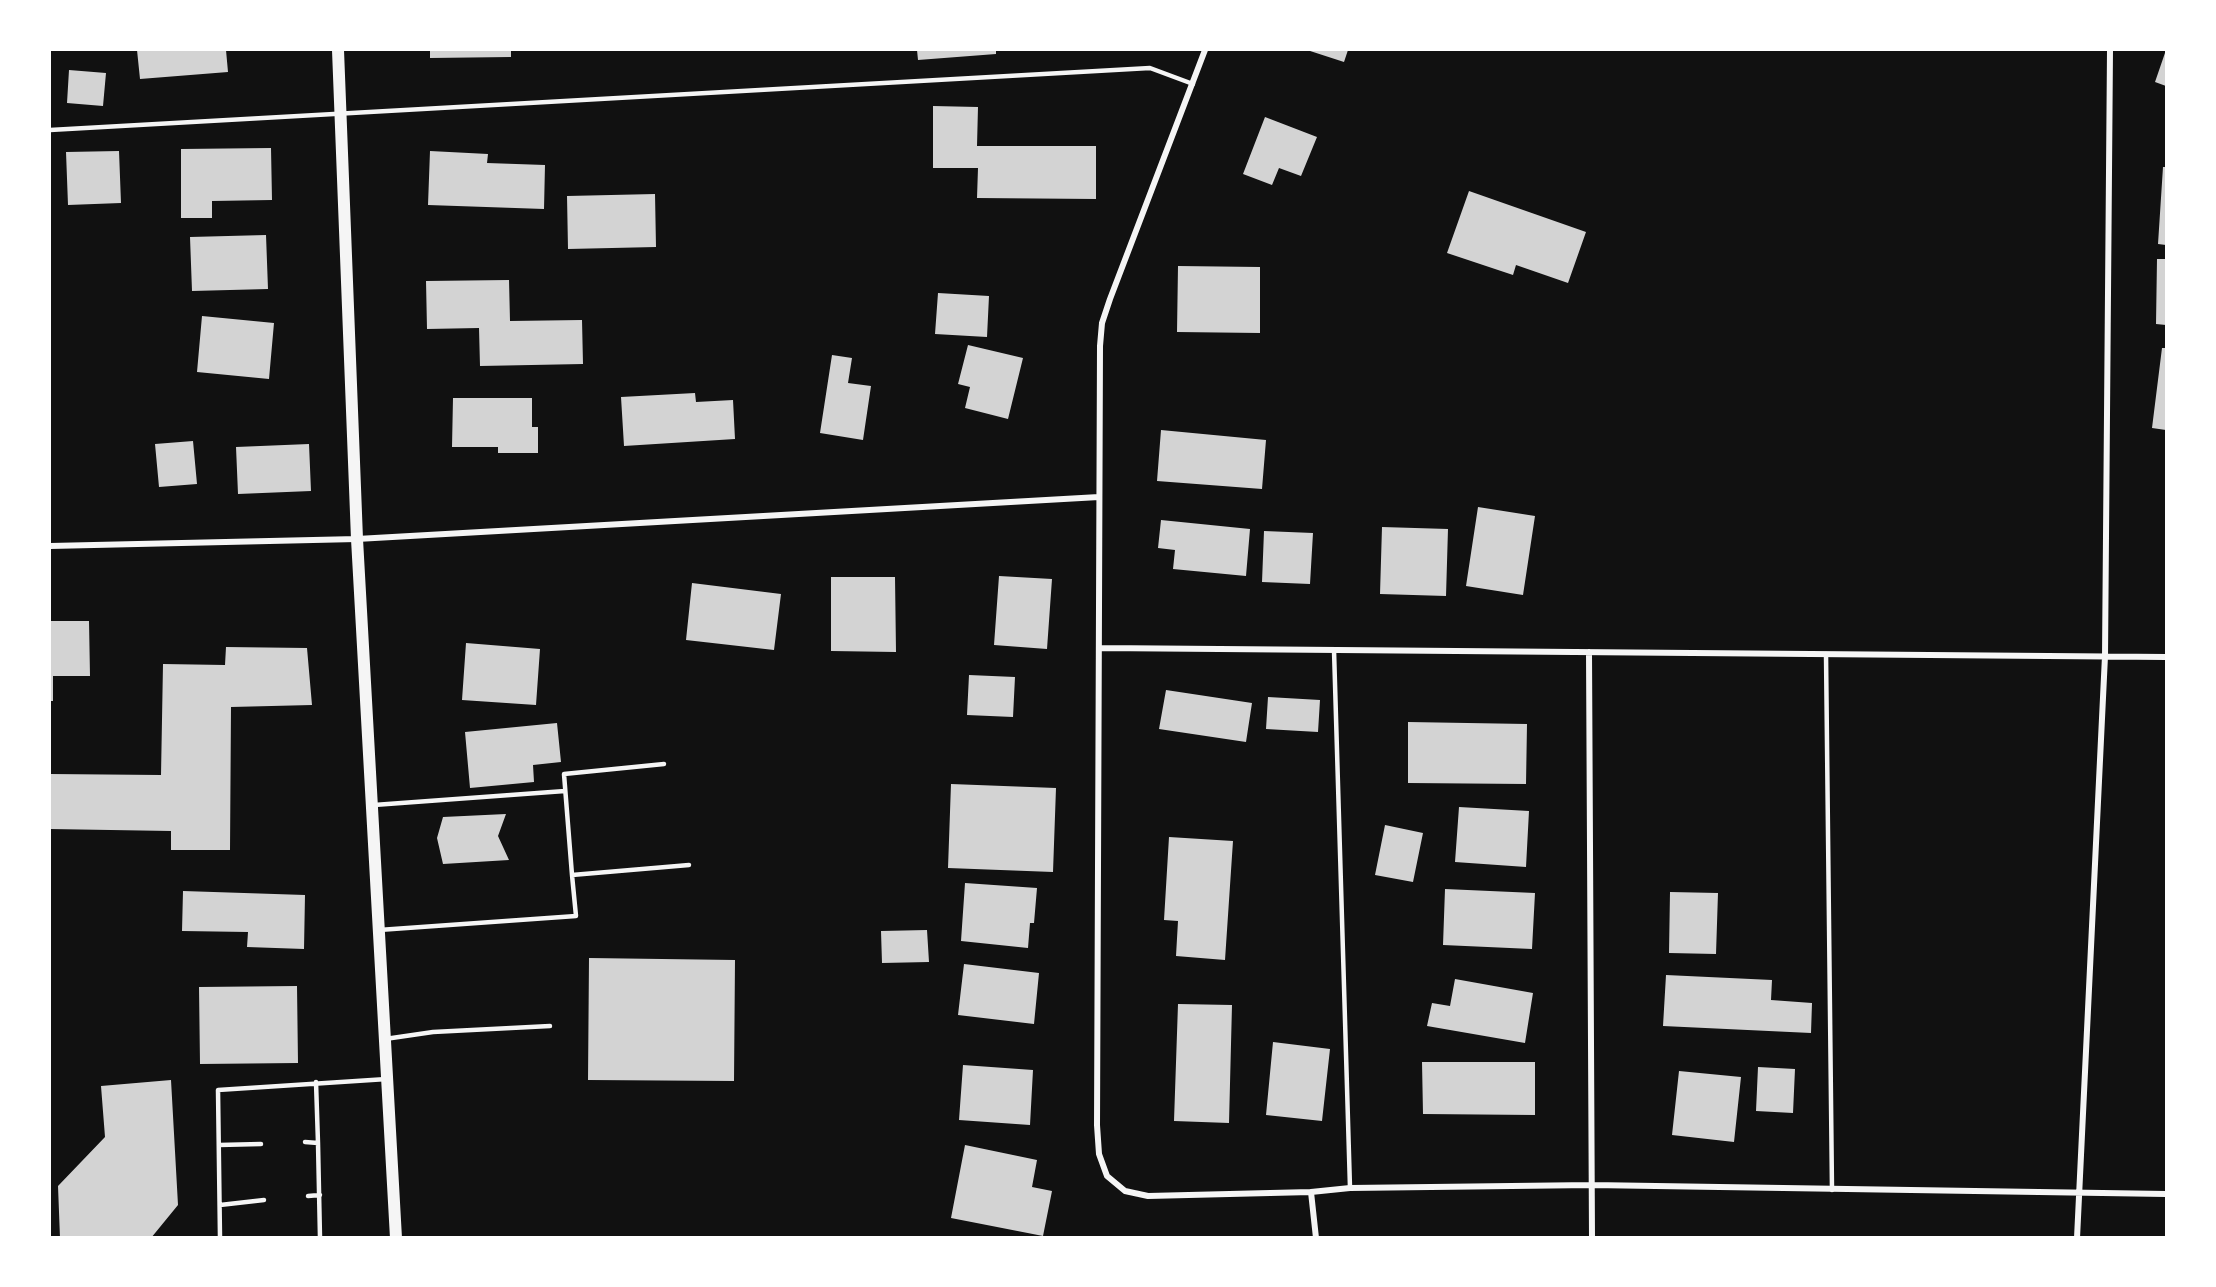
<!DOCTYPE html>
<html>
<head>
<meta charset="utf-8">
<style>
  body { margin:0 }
  #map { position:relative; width:2216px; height:1287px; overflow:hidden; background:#111; font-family:Signika,sans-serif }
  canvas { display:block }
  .frame { position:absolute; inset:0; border:51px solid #fff; pointer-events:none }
</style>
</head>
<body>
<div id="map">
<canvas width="2216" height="1287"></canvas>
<div class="frame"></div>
</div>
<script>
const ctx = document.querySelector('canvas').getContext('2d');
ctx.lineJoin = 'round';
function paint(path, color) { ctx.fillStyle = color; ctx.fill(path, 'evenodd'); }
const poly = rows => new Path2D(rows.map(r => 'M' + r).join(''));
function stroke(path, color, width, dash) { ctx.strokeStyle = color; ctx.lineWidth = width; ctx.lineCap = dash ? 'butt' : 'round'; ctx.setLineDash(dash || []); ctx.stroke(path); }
const building = poly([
  [137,50,226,50,228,72,140,79],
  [430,50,511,50,511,57,430,58],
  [917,50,996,50,996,54,918,60],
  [1307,50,1348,50,1344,62],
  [2166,50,2166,86,2155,82],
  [69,70,106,73,103,106,67,103],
  [933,106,978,107,977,146,1096,146,1096,199,977,198,978,168,933,168],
  [1265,117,1317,137,1301,176,1279,168,1272,185,1243,174],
  [271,148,272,200,212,201,212,218,181,218,181,149],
  [119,151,121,203,68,205,66,152],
  [430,151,488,154,487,163,545,165,544,209,428,205],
  [2163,167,2166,167,2166,245,2158,244],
  [1469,191,1586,232,1568,283,1516,265,1513,275,1447,253],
  [655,194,656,247,568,249,567,196],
  [266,235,268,289,192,291,190,237],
  [2157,259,2166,259,2166,325,2156,324],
  [1178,266,1260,267,1260,333,1177,332],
  [509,280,510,321,582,320,583,364,480,366,479,328,427,329,426,281],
  [938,293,989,296,987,337,935,334],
  [202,316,274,323,269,379,197,372],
  [968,345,1023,358,1008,419,965,408,970,387,958,384],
  [2162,348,2166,348,2166,430,2152,428],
  [832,355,852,358,848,383,871,386,863,440,820,433],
  [695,393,696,402,733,400,735,439,624,446,621,397],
  [453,398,532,398,532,427,538,427,538,453,498,453,498,447,452,447],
  [1161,430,1266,440,1262,489,1157,481],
  [193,441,197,484,159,487,155,444],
  [309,444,311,491,238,494,236,447],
  [1478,507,1535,516,1523,595,1466,586],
  [1161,520,1250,529,1246,576,1173,569,1175,550,1158,548],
  [1382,527,1448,529,1446,596,1380,594],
  [1264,531,1313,533,1310,584,1262,582],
  [999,576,1052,579,1047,649,994,645],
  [831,577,895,577,896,652,831,651],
  [692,583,781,594,774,650,686,640],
  [50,621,89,621,90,676,53,676,53,701,50,701],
  [466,643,540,649,536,705,462,700],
  [226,647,307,648,312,705,231,707,230,850,171,850,171,831,50,829,50,774,161,775,163,664,225,665],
  [969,675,1015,677,1013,717,967,715],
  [1166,690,1252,703,1246,742,1159,729],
  [1268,697,1320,700,1318,732,1266,729],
  [1408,722,1527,724,1526,784,1408,783],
  [557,723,561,762,533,765,534,782,470,788,465,732],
  [951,784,1056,788,1053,872,948,868],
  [1459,807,1529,811,1526,867,1455,862],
  [506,814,498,836,509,860,443,864,437,838,443,817],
  [1385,825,1423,833,1413,882,1375,875],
  [1169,837,1233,841,1225,960,1176,956,1178,921,1164,920],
  [965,883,1037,888,1034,923,1030,923,1028,948,961,941],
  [1445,889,1535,893,1532,949,1443,945],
  [183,891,305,895,304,949,247,947,248,932,182,931],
  [1670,892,1718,893,1716,954,1669,953],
  [927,930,929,962,882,963,881,931],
  [589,958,735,960,734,1081,588,1080],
  [964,964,1039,973,1034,1024,958,1015],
  [1666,975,1772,980,1771,1000,1812,1003,1811,1033,1663,1026],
  [1455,979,1533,993,1525,1043,1427,1026,1432,1003,1450,1006],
  [297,986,298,1063,200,1064,199,987],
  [1178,1004,1232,1005,1229,1123,1174,1121],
  [1273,1042,1330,1049,1322,1121,1266,1115],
  [1422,1062,1535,1062,1535,1115,1423,1114],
  [963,1065,1033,1070,1030,1125,959,1120],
  [1758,1067,1795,1069,1793,1113,1756,1111],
  [1679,1071,1741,1077,1734,1142,1672,1135],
  [171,1080,178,1205,151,1238,60,1238,58,1186,105,1137,101,1086],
  [965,1145,1037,1160,1032,1187,1052,1191,1043,1236,951,1218]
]);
const service = poly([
  [50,130,1150,68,1193,84],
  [1334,650,1350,1188],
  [1826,654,1832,1190],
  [374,805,565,791],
  [572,875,564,774,664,764],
  [379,930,576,916,572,875,689,865],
  [385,1039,433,1032,550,1026],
  [316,1082,318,1143],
  [305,1142,318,1143,320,1238],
  [219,1145,261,1144],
  [308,1196,320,1195],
  [220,1205,264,1200],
  [220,1238,218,1090,387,1079]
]);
const minor = poly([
  [1205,50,1110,299,1102,323,1100,346,1097,1125,1099,1154,1107,1176,1125,1191,1148,1196,1311,1192,1350,1188,1592,1185,2166,1194],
  [50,546,357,539,1099,497],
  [1101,648,2166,657],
  [1589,652,1592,1238],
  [1311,1192,1316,1238],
  [2077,1238,2105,656,2110,50]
]);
const secondary = poly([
  [338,50,357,539,396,1238]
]);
paint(building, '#d3d3d3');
stroke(service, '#f5f5f5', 4.5);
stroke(minor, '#f5f5f5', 6);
stroke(secondary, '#f5f5f5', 12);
</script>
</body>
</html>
